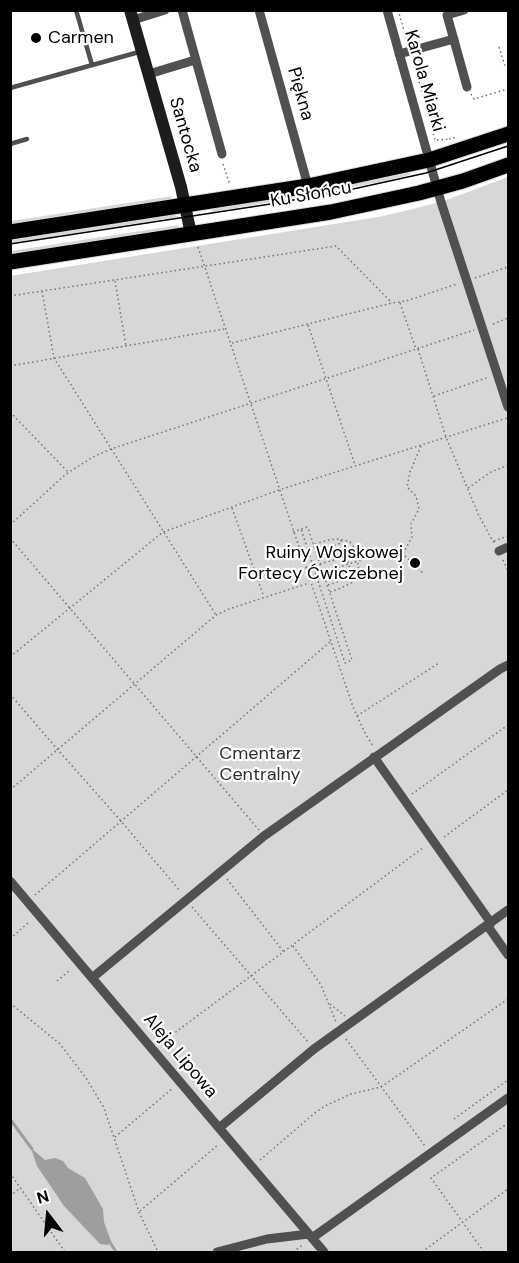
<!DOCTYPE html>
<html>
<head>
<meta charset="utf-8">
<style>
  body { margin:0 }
  #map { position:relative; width:519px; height:1263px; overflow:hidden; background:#fff; font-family:"DM Sans",sans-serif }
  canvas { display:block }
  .frame { position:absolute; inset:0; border:12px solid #000; pointer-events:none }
  .north { position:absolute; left:18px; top:1185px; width:60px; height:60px; -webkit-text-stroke:4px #fff; paint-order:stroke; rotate:344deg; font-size:16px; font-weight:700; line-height:24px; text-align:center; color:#000 }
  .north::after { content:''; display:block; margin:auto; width:21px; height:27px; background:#000; clip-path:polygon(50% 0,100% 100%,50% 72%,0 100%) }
</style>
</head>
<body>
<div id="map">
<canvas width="519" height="1263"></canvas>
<div class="frame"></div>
<div class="north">N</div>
</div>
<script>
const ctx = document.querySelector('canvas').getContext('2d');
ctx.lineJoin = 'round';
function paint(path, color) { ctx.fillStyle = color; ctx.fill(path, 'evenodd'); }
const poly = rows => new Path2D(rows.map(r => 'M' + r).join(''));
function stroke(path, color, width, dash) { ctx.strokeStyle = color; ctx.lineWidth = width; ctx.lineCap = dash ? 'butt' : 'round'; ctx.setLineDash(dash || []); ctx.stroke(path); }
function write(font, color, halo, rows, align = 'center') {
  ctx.font = font + ' "DM Sans",sans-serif'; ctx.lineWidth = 4.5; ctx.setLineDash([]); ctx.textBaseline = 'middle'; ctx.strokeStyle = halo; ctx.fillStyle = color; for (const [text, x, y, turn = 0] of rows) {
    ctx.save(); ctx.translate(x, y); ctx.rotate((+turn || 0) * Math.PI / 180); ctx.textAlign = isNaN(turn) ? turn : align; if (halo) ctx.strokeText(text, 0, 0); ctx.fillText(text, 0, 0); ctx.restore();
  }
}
const green = poly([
  [409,169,410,175,384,181,290,199,212,212,211,206],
  [508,177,508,1252,11,1252,10,276,384,216,441,202],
  [173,196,165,203,11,227,11,221],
  [174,214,178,217,11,243,11,236],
  [179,225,177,229,11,257,11,251]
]);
const water = poly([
  [31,1148,45,1160,55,1158,63,1161,68,1168,85,1178,103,1209,104,1222,111,1241,108,1245,100,1244,64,1206,37,1166]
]);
const stream = poly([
  [10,1119,32,1149],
  [108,1239,116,1252]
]);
const path = poly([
  [398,10,407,41],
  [499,47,505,66],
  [413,60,435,140],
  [471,94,474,99,508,89],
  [449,139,457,137],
  [437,140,450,139],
  [223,164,230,185],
  [198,247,353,707,365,733,373,746],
  [475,278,508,267],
  [115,281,126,346],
  [42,291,54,358,216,615],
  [10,296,336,246,392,303],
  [400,303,416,349],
  [493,324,508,318],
  [308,325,355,465],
  [232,343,392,303,406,301,457,284],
  [418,349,446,437,479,516,494,543],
  [10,366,224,329],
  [434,396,489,377],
  [10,412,68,472],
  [421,446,410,472,407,487,416,496,419,509,411,524,412,537,403,554,423,573],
  [468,488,491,472,508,465],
  [232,508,264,597],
  [10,525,66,474,93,457,111,449,474,330],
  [293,532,307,527,308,528,352,660,345,663,301,529],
  [10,538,259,830],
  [341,540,354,581],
  [494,541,508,536],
  [315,544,329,540,337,539,344,540,350,542,353,546,356,553],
  [329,547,340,581],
  [317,551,341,543],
  [319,557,343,549],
  [503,560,508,571],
  [307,568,359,552,361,560,309,577],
  [326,579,350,571],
  [328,585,352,577],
  [330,592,341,588,353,582,359,574,358,563],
  [10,657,163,532,279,490,507,418],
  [10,694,58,750,121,821,180,891],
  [357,716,439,663],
  [10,790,216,615,229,609,309,583],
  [412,794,508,725],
  [444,837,508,790],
  [227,879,283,951],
  [35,895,330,642],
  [192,907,308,1042],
  [10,939,30,921],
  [293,946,321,985,336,1022],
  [57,981,70,970],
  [10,1003,60,1044,86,1078,104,1108,139,1212,158,1252],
  [330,1004,345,1016],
  [346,1039,425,1146],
  [161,1043,424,847],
  [454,1119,508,1080],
  [115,1137,173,1088],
  [260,1160,316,1112,325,1106,351,1094,381,1087,508,999],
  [10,1173,65,1252],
  [10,1196,19,1189],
  [140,1211,219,1144],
  [293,1252,304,1244],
  [422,1252,508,1189],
  [484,1252,431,1178,508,1123]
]);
const lane = poly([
  [76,10,92,65],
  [10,88,139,52],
  [10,144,27,139]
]);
const street = poly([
  [182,10,222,154],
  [259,10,308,186],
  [387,10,441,202,508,407],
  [464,10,447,15,467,87],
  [133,20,165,10],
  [399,54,454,39],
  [149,74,195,60],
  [499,551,508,547],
  [374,757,491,923],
  [10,881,324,1252],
  [487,925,508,955],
  [92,978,264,836,500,669,508,665],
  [219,1128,314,1049,508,910],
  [312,1238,508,1098],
  [217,1252,267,1239,309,1234]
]);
const secondary = poly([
  [130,10,181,187,191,234]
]);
const primary = poly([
  [10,232,308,186,429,160,508,134],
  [10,262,331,212,419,193,463,181,508,165]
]);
const tram = poly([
  [10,244,277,203,353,189,426,173,508,146]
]);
const markers = [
  [36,38,6,"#000"],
  [415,563,6,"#000"]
];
const poiNames = [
  ["Carmen",48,38],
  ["Ruiny Wojskowej",403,553,"right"],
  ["Fortecy Ćwiczebnej",403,574,"right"]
];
const streetNames = [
  ["Karola Miarki",424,81,74],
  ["Piękna",300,94,74],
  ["Santocka",185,135,74],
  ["Ku Słońcu",311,195,-10],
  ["Aleja Lipowa",180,1056,50]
];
const parkNames = [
  ["Cmentarz",260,754],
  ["Centralny",260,775]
];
paint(green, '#d7d7d7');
paint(water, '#9e9e9e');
stroke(stream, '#9e9e9e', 3);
stroke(primary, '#dbdbdb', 17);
stroke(path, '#727272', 1.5, [1.5, 3]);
stroke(lane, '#505050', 4.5);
stroke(street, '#505050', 9);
stroke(secondary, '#1d1d1d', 12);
stroke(primary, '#000', 15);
stroke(tram, '#000', 1.5);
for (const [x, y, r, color] of markers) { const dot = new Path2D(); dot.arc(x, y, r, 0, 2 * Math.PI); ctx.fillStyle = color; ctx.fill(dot); stroke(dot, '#fff', 2); }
write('18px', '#000', '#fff', poiNames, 'left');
write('18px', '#000', '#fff', streetNames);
write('18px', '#2e2e2e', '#fff', parkNames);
</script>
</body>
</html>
